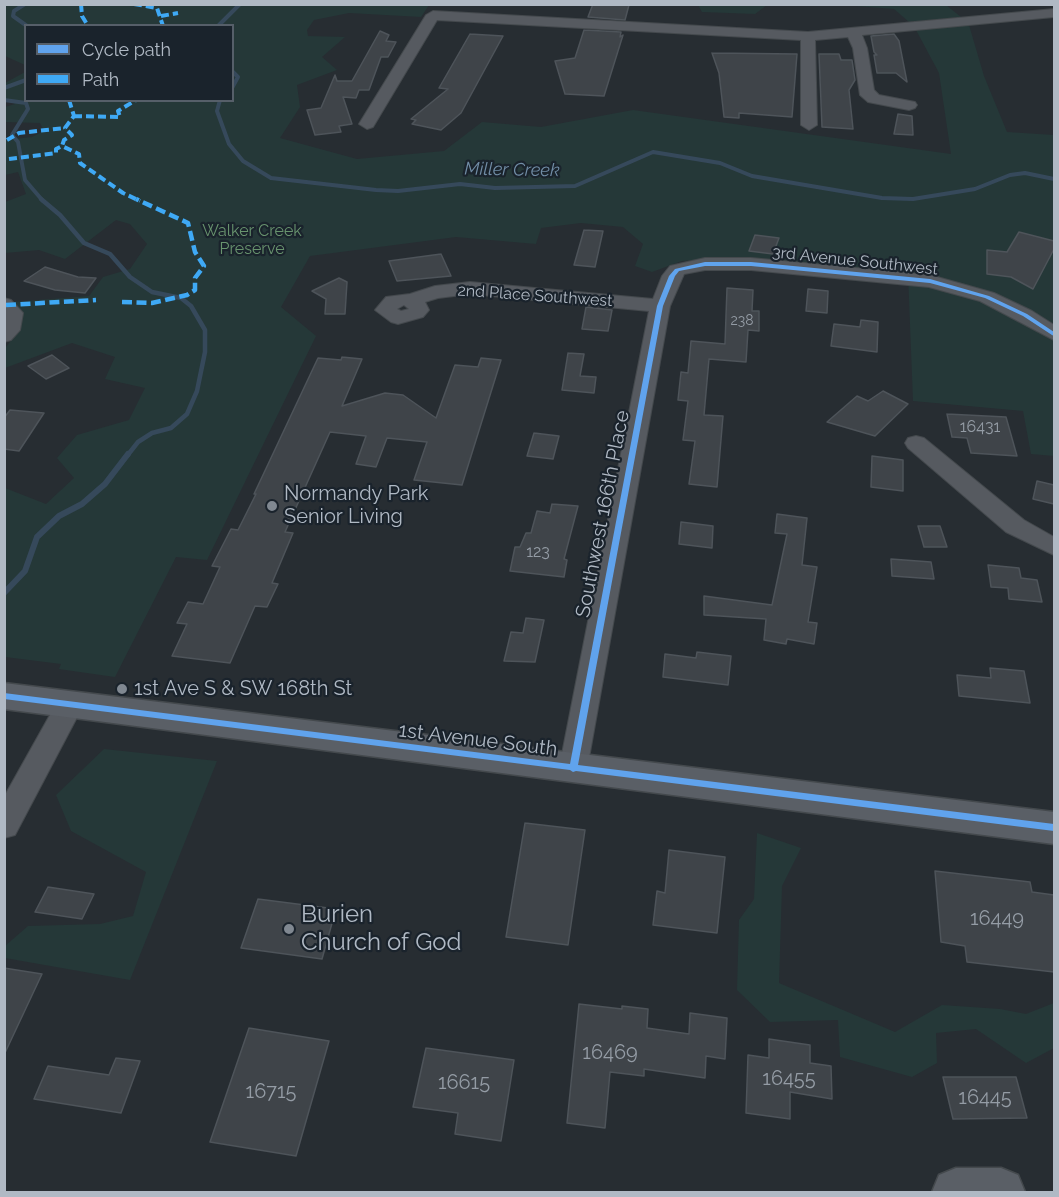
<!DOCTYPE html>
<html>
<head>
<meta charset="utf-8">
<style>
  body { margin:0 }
  #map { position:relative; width:1059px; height:1197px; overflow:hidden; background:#272d32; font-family:Raleway,sans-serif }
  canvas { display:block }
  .frame { position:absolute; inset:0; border:6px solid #b0b9c4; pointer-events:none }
  .legend { position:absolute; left:24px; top:24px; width:210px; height:78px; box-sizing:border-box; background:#1a232c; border:2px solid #565f69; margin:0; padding:8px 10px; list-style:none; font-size:18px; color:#b0b9c4 }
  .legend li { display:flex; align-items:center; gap:12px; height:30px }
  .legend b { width:30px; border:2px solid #565f69 }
</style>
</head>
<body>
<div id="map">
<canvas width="1059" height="1197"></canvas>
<div class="frame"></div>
<ul class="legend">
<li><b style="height:8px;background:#60a3ed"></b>Cycle path</li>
<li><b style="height:8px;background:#3fa9f5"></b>Path</li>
</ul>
</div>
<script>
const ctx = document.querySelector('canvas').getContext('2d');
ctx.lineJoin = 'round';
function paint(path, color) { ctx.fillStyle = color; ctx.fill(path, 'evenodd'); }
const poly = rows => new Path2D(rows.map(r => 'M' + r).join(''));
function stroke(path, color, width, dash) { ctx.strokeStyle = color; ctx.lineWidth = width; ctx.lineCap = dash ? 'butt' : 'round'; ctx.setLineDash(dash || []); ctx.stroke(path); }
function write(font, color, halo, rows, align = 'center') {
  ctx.font = font + ' Raleway,sans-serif'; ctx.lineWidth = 4.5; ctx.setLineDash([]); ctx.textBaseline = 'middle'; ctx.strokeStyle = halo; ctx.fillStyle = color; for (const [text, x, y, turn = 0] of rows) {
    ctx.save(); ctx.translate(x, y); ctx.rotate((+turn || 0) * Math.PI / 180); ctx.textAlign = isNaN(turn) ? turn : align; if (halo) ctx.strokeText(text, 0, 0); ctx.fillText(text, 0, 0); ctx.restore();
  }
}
const green = poly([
  [5,5,429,5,421,17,349,13,314,20,307,30,308,36,345,37,322,57,337,70,297,85,300,107,280,138,357,159,444,151,482,122,541,127,633,110,951,154,939,73,916,30,969,25,984,76,1007,132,1054,135,1054,456,1031,454,1023,411,913,401,908,273,734,257,682,261,652,272,635,266,643,244,623,227,581,223,541,228,536,244,456,237,310,256,281,307,316,336,207,560,176,557,115,677,59,669,61,664,5,657,5,488,46,504,74,478,57,458,77,435,129,420,145,388,105,379,115,357,72,343,5,368,5,348,20,330,22,318,17,306,12,302,89,296,103,277,130,269,147,244,130,224,116,220,65,259,39,250,5,253,5,202,26,194,18,172,5,175,5,140,32,137,44,131,40,123,5,122,5,107,15,104,5,99,5,83,25,72,26,100,232,100,232,26,26,26,25,65,5,56],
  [698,5,767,5,755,14,702,12],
  [843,5,946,5,961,17,909,22,894,9],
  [104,749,217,761,130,980,5,958,5,946,28,926,100,924,133,916,146,872,71,831,56,795],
  [757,833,801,848,782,886,779,983,895,1032,942,1005,1000,1009,1026,1014,1054,1003,1054,1048,1026,1063,976,1029,936,1033,937,1063,912,1077,840,1057,838,1020,770,1022,737,990,739,920,754,899]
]);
const streamFar2 = poly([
  [25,4,14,11,13,16,27,26],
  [218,26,240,4],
  [232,71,238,77,232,88],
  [4,88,26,80],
  [4,100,26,103,28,109,12,135,18,142,25,180,43,201],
  [220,100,217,111,229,144,243,161,271,178,376,190,398,191,460,184,495,188,575,186,653,152,720,163,752,176,882,198,913,199,975,189,1010,175,1025,173,1054,179]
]);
const streamFar1 = poly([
  [41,199,60,215,84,243,110,254,130,277,152,292,181,298,191,306,205,330,205,352,197,391,187,414,171,428,152,433,138,442,127,456]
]);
const stream = poly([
  [4,593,25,571,37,537,59,516,82,504,105,484,128,454]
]);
const building = poly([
  [593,4,617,4,629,5,625,20,588,17,593,4],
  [584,30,621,32,620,37,623,35,604,96,565,94,555,61,575,58,584,30],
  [380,31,389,35,386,41,396,42,388,57,381,57,369,90,359,90,356,98,343,97,352,124,339,126,341,132,315,135,307,110,321,108,335,75,337,81,352,81,380,31],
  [470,34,503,36,461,113,441,130,412,124,416,120,411,119,448,89,439,88,470,34],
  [894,34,899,41,907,82,896,73,877,73,874,55,877,55,874,52,871,36,894,34],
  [712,53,797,54,792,117,739,113,739,118,724,117,719,73,712,53],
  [819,54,839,54,841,60,852,60,855,80,849,90,853,129,822,127,819,54],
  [898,114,912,116,913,135,894,134,898,114],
  [584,230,603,231,595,267,574,265,584,230],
  [1019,232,1054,241,1054,249,1033,289,1011,277,987,274,987,250,1007,252,1019,232],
  [755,235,779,238,773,254,749,251,755,235],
  [441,254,451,276,397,281,389,261,441,254],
  [45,267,78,277,96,278,85,293,55,290,24,281,45,267],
  [339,278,347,282,345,314,325,314,326,299,312,291,339,278],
  [727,288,753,290,752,311,759,311,759,331,748,330,746,362,709,359,704,415,723,416,717,487,689,484,695,441,683,440,688,401,678,400,681,372,688,373,691,341,725,344,727,288],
  [808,289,828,291,827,313,806,311,808,289],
  [586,307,612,310,608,331,582,329,586,307],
  [861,320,878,322,877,352,831,346,834,324,860,327,861,320],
  [568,353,584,354,580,376,596,377,594,393,562,390,568,353],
  [52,355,69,368,46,379,28,366,52,355],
  [342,357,362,359,342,406,385,393,403,395,436,418,455,365,478,367,481,358,501,360,462,485,414,480,427,442,387,438,376,467,356,464,366,436,330,432,285,532,293,533,272,583,278,584,267,607,255,606,230,663,172,656,187,624,177,623,188,602,203,604,220,567,212,566,231,529,238,530,256,494,254,494,318,358,341,360,342,357],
  [883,391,908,404,875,436,827,422,857,396,868,401,883,391],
  [10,410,44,413,19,451,4,449,4,418,10,410],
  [947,414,1006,417,1017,456,971,453,967,438,952,437,947,414],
  [534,433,559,436,553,459,527,456,534,433],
  [872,456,903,460,903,491,871,487,872,456],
  [1037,481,1054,485,1054,504,1033,499,1037,481],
  [552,504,578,506,564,559,567,560,564,577,510,571,515,547,520,547,526,533,531,533,537,511,550,513,552,504],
  [777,514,807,518,802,565,817,567,808,622,817,623,814,644,787,639,786,644,764,640,766,619,704,615,704,596,772,605,787,534,775,533,777,514],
  [681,522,713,526,712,548,679,544,681,522],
  [918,526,940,526,947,547,924,547,918,526],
  [891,559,931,562,934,579,892,576,891,559],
  [988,565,1019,568,1021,578,1037,580,1042,602,1009,599,1008,588,991,587,988,565],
  [526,618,544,620,535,662,504,661,511,632,523,633,526,618],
  [697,652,731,656,728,685,663,677,665,654,696,658,697,652],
  [990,668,1024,671,1030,703,959,696,957,675,991,678,990,668],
  [525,823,585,830,568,945,506,937,525,823],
  [669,850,725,857,717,933,653,925,657,891,665,893,669,850],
  [935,871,1030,882,1032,892,1054,895,1054,972,967,962,965,946,941,942,935,871],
  [48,887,94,894,82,919,35,912,48,887],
  [258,899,336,909,322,959,241,948,258,899],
  [4,968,42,974,4,1055,4,968],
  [579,1004,622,1009,622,1006,648,1009,647,1028,689,1034,690,1013,727,1018,725,1059,706,1056,705,1078,644,1069,644,1076,610,1072,605,1128,567,1123,579,1004],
  [249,1028,329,1041,296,1156,210,1142,249,1028],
  [769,1039,810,1045,810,1063,831,1066,832,1099,790,1092,790,1119,746,1113,748,1055,769,1058,769,1039],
  [426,1048,514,1060,501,1141,455,1134,458,1113,413,1107,426,1048],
  [116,1058,140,1061,121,1113,34,1099,48,1066,109,1075,116,1058],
  [943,1077,1016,1077,1027,1118,953,1119,943,1077]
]);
const street = poly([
  [1054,9,1054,17,862,35,867,48,874,90,879,95,915,102,917,105,915,108,909,110,868,102,860,95,853,48,848,37,815,40,817,125,809,130,801,125,801,40,437,20,373,127,367,129,359,124,426,15,433,11,808,32,1054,9],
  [705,258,751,258,930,275,994,293,1032,311,1054,325,1054,340,980,301,929,287,751,270,705,270,684,274,670,306,587,769,583,777,573,780,563,777,559,769,649,311,470,294,438,298,425,302,429,310,423,317,398,324,391,322,375,310,386,297,410,294,435,286,470,282,653,299,662,276,670,266,705,258],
  [404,305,409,309,401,311,397,309,404,305],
  [4,298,11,300,23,313,20,330,11,340,4,342,4,298],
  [916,436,924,438,1024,520,1054,537,1054,555,1006,532,908,448,905,443,908,438,916,436],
  [70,694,80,697,84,704,15,835,4,838,4,797,60,697,70,694]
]);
const secondary = poly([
  [4,683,1054,812,1054,844,4,709,4,683],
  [956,1168,1001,1168,1018,1175,1025,1192,932,1192,939,1175,956,1168]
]);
const quietFar1 = poly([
  [81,4,82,16,88,26],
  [134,4,157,8,163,26],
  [161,16,178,13],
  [69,100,74,116,65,128,72,135,64,140,62,146,79,154,80,163,123,193,140,201],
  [74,116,120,117,118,111,136,100],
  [7,140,19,133,65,128],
  [9,159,56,153,56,149,62,146]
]);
const quiet = poly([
  [122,302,152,303,187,295,195,290,195,278,204,266,195,252,188,223,136,199],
  [6,305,96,300]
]);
const cycleway = poly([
  [705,262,751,262,930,279,989,296,1027,314,1054,332,1054,336,1052,335,1023,316,985,298,930,283,751,266,705,266,679,271,675,276,663,306,578,765,1054,824,1054,831,576,771,573,772,570,770,4,699,4,693,570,764,657,306,669,276,675,269,705,262]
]);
const markers = [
  [272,506,6,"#808891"],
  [122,689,6,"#808891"],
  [289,929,6,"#808891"]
];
const farNumbernames = [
  ["238",742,321]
];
const farParknames = [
  ["Walker Creek",252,231],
  ["Preserve",252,249]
];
const farStreetnames = [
  ["3rd Avenue Southwest",855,261,6],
  ["2nd Place Southwest",535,296,4]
];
const numberNames = [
  ["16431",980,427],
  ["123",538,552]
];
const farWaternames = [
  ["Miller Creek",512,170,1]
];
const poiNames = [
  ["Normandy Park",284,494],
  ["Senior Living",284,517],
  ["1st Ave S & SW 168th St",134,689]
];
const streetNames = [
  ["Southwest 166th Place",603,514,-79],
  ["1st Avenue South",478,740,7]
];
const nearNumbernames = [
  ["16449",997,919],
  ["16469",610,1053],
  ["16455",789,1079],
  ["16615",464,1083],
  ["16715",271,1092],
  ["16445",985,1098]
];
const nearPoinames = [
  ["Burien",301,915],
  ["Church of God",301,943]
];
paint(green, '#253838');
stroke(streamFar2, '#36495b', 4);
stroke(streamFar1, '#36495b', 4.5);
stroke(stream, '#36495b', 6);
paint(building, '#3f4449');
stroke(building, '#4e545a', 1.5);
stroke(street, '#44494d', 2);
stroke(secondary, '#44494d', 3);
paint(street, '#565a60');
paint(secondary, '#5a5f66');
stroke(quietFar1, '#3fa9f5', 4, [8, 4]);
stroke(quiet, '#3fa9f5', 4.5, [10, 4.5]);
paint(cycleway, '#60a3ed');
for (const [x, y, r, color] of markers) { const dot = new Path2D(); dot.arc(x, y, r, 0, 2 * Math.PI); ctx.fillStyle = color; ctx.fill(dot); stroke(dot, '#1a232c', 2); }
write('14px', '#949ca5', null, farNumbernames);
write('16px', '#68936e', '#1a232c', farParknames);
write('16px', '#b0b9c4', '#1a232c', farStreetnames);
write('16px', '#949ca5', null, numberNames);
write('italic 18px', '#718da6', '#1a232c', farWaternames);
write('20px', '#b0b9c4', '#1a232c', poiNames, 'left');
write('20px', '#b0b9c4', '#1a232c', streetNames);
write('20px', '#949ca5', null, nearNumbernames);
write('24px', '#b0b9c4', '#1a232c', nearPoinames, 'left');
</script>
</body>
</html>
